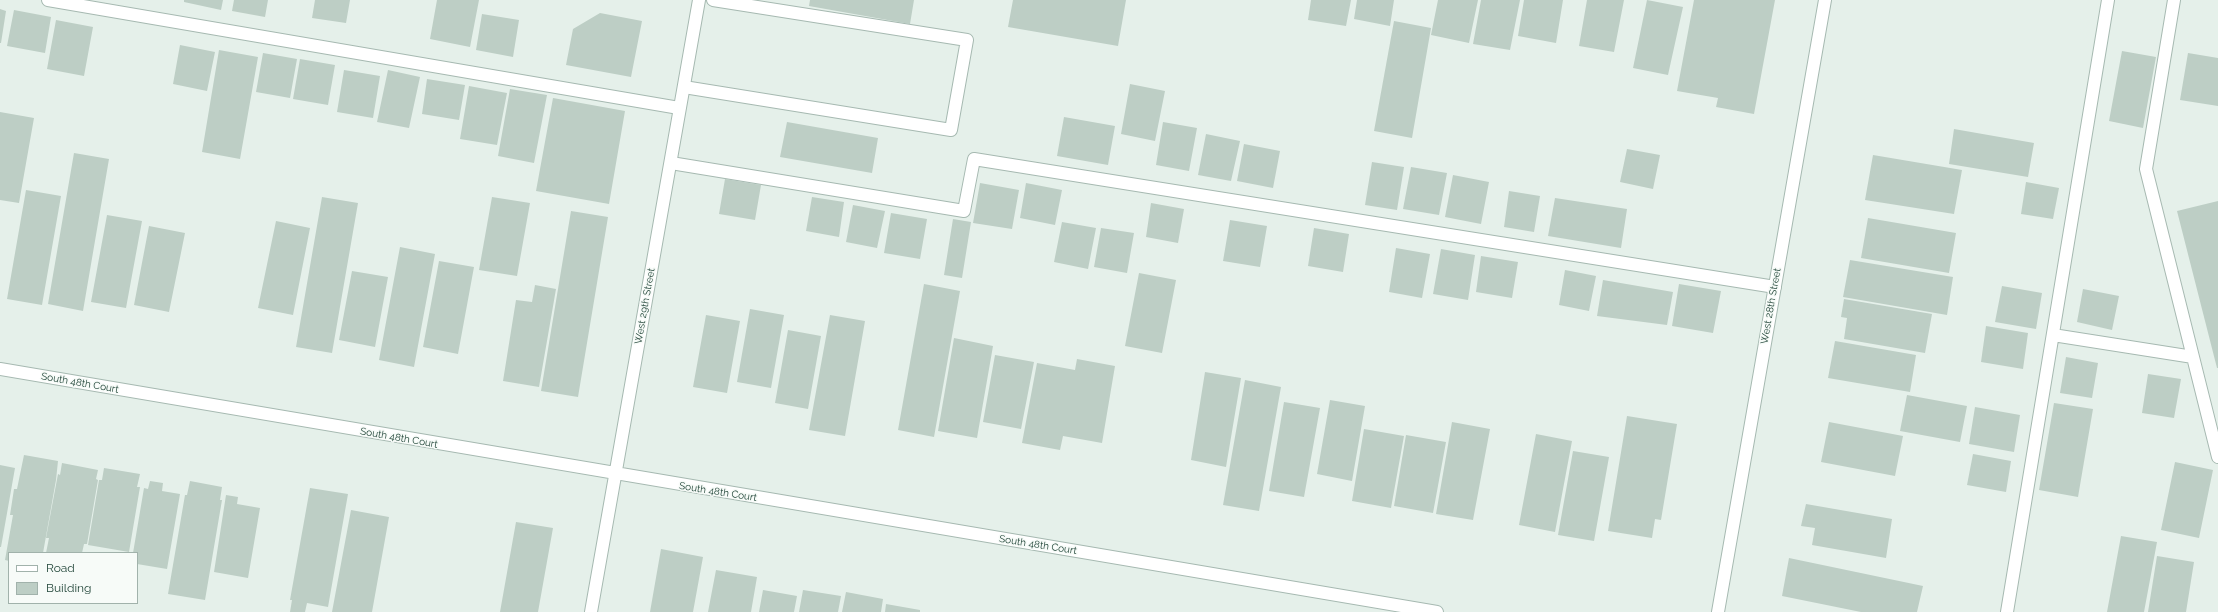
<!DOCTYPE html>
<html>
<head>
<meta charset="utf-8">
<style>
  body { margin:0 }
  #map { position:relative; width:2218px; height:612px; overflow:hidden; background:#e5f0ea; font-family:Raleway,sans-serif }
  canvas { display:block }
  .legend { position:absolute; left:8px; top:552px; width:130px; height:52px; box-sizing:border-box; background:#f7fbf8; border:1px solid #a1b2ab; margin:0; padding:5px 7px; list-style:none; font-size:12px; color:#214538 }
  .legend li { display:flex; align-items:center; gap:8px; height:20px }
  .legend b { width:20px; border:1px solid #a1b2ab }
</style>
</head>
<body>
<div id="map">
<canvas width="2218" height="612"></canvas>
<ul class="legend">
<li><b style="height:5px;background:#fff"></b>Road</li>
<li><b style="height:11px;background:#bdcec5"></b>Building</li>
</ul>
</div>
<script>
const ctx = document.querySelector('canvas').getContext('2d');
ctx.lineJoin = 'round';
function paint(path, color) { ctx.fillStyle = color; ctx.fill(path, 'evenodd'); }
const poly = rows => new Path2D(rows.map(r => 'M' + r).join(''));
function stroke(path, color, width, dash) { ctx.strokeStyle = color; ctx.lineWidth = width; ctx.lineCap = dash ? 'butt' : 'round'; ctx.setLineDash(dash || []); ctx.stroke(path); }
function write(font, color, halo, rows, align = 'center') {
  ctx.font = font + ' Raleway,sans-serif'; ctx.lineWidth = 3; ctx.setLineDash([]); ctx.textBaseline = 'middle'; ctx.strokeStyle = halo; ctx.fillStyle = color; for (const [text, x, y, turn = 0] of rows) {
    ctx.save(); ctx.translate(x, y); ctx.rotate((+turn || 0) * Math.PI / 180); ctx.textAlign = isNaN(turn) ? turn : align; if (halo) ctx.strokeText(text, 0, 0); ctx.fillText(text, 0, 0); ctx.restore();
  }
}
const building = poly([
  [184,0,223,0,221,10,184,2],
  [234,0,268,0,265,17,232,11],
  [315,0,350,0,346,23,312,18],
  [437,0,479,0,470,47,430,39],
  [810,0,914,0,910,24,809,6],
  [1013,0,1126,0,1118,46,1008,27],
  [1311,0,1351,0,1346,26,1308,20],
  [1357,0,1394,0,1390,26,1354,19],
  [1438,0,1478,0,1469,43,1431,35],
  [1481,0,1520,0,1510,50,1473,44],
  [1524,0,1563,0,1556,43,1518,36],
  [1587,0,1624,0,1614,52,1579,46],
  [1647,0,1683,7,1668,75,1633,68],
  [1694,0,1775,0,1754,114,1716,107,1718,98,1677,91],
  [0,9,6,11,1,43,0,43],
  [14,10,51,17,45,53,7,46],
  [600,13,642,21,631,77,566,65,573,29],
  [482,14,519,20,513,57,476,50],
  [56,20,93,27,84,76,47,69],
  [1394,21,1431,28,1412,138,1374,131],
  [180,45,215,52,207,91,173,84],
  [219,50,258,57,240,159,202,152],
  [2122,51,2156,57,2143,128,2109,121],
  [263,53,297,59,290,98,256,92],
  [2188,53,2218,58,2218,106,2180,100],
  [300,59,335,65,328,105,293,99],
  [344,70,380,76,373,118,337,112],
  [388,70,420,77,409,128,377,122],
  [427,79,465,85,459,120,422,114],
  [1130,84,1165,91,1155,141,1121,134],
  [469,86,507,93,497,145,460,139],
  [510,89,547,95,534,163,498,156],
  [553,98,625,111,609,204,536,191],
  [0,112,34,118,19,203,0,200],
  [1064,117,1115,126,1108,165,1057,156],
  [787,122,878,138,872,173,780,157],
  [1163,122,1197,128,1189,171,1156,165],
  [1954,129,2034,143,2028,177,1949,164],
  [1206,134,1240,141,1231,181,1198,175],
  [1244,144,1280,151,1273,188,1237,181],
  [1627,149,1660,155,1653,189,1620,182],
  [74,153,109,159,83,311,48,304],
  [1873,155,1962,170,1954,214,1865,200],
  [1372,162,1404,167,1397,210,1365,205],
  [1411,167,1447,173,1439,215,1403,209],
  [1453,175,1489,182,1481,224,1445,217],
  [725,179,761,185,755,220,719,214],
  [2026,182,2059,188,2053,219,2021,214],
  [980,183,1019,190,1012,229,973,223],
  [1026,183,1062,190,1055,225,1020,218],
  [26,190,61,196,42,305,7,299],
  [1509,191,1540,196,1534,232,1504,227],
  [322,197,358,203,332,353,296,347],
  [492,197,530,203,517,276,479,270],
  [812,197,844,202,839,237,806,231],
  [1555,198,1627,209,1621,248,1548,236],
  [2218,201,2218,368,2217,368,2177,211],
  [1151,203,1184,209,1178,243,1146,237],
  [853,205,885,211,877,248,846,242],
  [571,211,608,217,578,397,541,391],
  [891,213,927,219,920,259,884,253],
  [107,215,142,221,126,308,91,302],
  [1868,218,1956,233,1949,273,1861,258],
  [953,219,971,222,962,278,944,275],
  [1230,220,1267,226,1260,267,1223,261],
  [276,221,310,228,293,315,258,308],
  [1062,222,1096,228,1088,269,1054,262],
  [149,226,185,233,169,312,134,305],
  [1101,228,1134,233,1127,273,1094,267],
  [1314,228,1349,234,1343,272,1308,266],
  [400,247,435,254,414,367,379,360],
  [1396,248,1430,254,1422,298,1389,292],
  [1441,249,1475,255,1468,300,1433,294],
  [1481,256,1518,262,1512,298,1476,292],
  [1850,260,1953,277,1947,315,1843,297],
  [439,261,474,267,458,354,423,347],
  [1565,270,1596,276,1589,311,1559,305],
  [352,271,388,277,375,347,339,340],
  [1139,273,1176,280,1162,353,1125,346],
  [1603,280,1673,292,1667,325,1597,316],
  [924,284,960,291,934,437,898,430],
  [1679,284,1721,291,1713,333,1672,326],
  [535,285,556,289,539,387,503,381,516,300,532,302],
  [2002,286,2042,293,2036,329,1995,322],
  [2083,289,2119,296,2112,330,2077,322],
  [1844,299,1932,314,1925,353,1844,339,1847,318,1841,317],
  [750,309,784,315,771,388,737,382],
  [706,315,740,321,727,393,693,387],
  [830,315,865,321,845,436,809,430],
  [1986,326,2028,333,2023,369,1981,362],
  [788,330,821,336,808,409,775,403],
  [954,338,993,346,977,438,938,431],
  [1835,341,1916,355,1910,392,1828,378],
  [995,355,1034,362,1021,429,983,422],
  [2066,357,2098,363,2092,398,2060,393],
  [1077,359,1115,366,1102,443,1063,436,1060,450,1022,443,1037,363,1075,370],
  [1205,372,1241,378,1226,467,1191,460],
  [2148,374,2181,379,2174,418,2142,413],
  [1245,380,1281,387,1259,511,1223,505],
  [1907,395,1967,406,1960,442,1900,431],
  [1330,400,1365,406,1352,481,1317,474],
  [1284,402,1320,408,1304,497,1269,491],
  [2054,403,2093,409,2078,497,2039,490],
  [1975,407,2020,415,2014,452,1969,444],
  [1627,416,1677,424,1661,520,1655,519,1652,538,1608,531],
  [1452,422,1490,429,1473,520,1436,514],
  [1829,422,1903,436,1895,476,1821,462],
  [1364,429,1404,436,1391,508,1352,501],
  [1536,434,1572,441,1555,532,1519,525],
  [1406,435,1446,442,1433,513,1394,506],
  [1573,451,1609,457,1594,541,1558,535],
  [1973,454,2011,461,2006,492,1967,485],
  [24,455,58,461,56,480,43,553,9,553,9,561,5,560,13,515,10,515,14,489,17,489],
  [2175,462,2213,470,2199,538,2161,530],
  [62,463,98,470,96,479,98,480,87,544,84,544,82,553,46,553,49,538,46,538,58,474,60,475],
  [0,465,15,468,1,547,0,547],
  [104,468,140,474,137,487,140,487,129,552,88,545,99,480,102,480],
  [150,481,163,483,162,491,180,494,167,569,137,564,137,553,133,553,144,488,148,489],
  [190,481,222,487,220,500,222,500,205,600,168,594,185,495,187,495],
  [310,488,348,494,328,607,307,603,305,612,290,612,292,600,290,600],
  [226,495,238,497,237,504,260,508,248,578,214,572],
  [1806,504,1892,519,1886,558,1812,545,1815,528,1801,526],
  [351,510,389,517,372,612,332,612],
  [516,522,553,528,538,612,500,612],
  [2121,536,2157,542,2144,612,2107,612],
  [661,549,703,557,693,612,650,612],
  [2157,556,2194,562,2186,612,2148,612],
  [1789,558,1923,586,1917,612,1861,612,1782,596],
  [716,570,757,577,751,612,708,612],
  [763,590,797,596,794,612,759,612],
  [803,590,841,596,838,612,799,612],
  [846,592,883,599,881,612,842,612],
  [886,604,920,610,920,612,885,612]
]);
const lane = poly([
  [48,0,679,108],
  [2174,0,2146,169,2218,457],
  [684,87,951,130,967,40,713,0],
  [671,163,964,211,974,159,1775,287],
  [2053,335,2193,357],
  [2007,612,2108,0]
]);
const street = poly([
  [0,369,1437,612],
  [591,612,699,0],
  [1718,612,1825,0]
]);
const streetNames = [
  ["West 29th Street",645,306,-80],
  ["West 28th Street",1771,306,-80],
  ["South 48th Court",80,383,10],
  ["South 48th Court",399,438,10],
  ["South 48th Court",718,492,9],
  ["South 48th Court",1038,545,9]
];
paint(building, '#bdcec5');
stroke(lane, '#a6b9b1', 14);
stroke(street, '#a6b9b1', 14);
stroke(lane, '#fff', 12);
stroke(street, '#fff', 12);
write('10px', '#214538', '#f7fbf8', streetNames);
</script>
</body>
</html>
